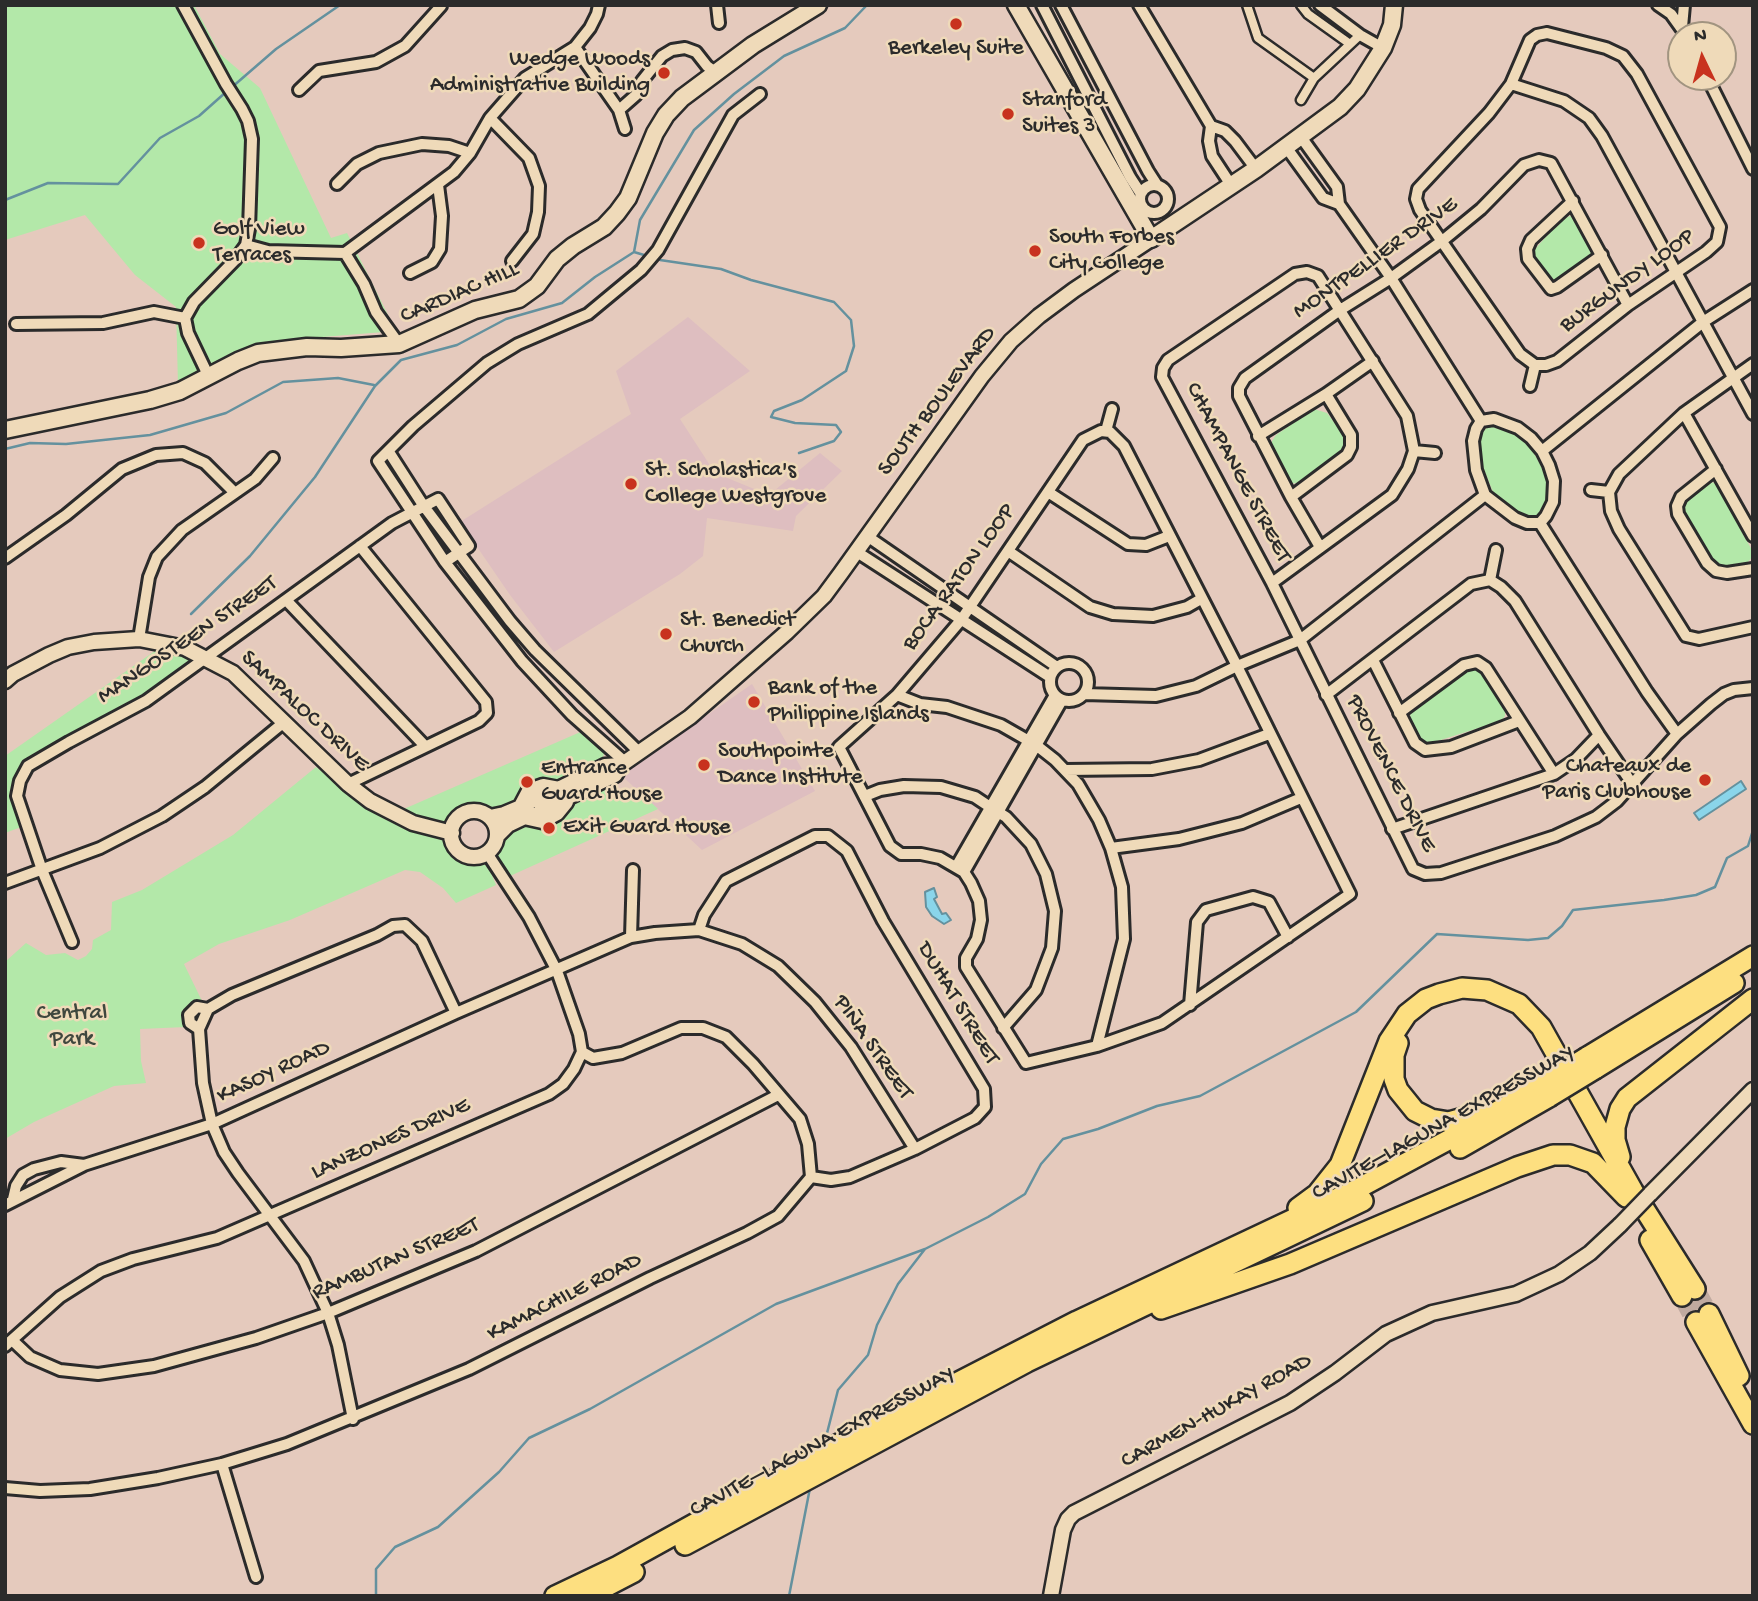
<!DOCTYPE html>
<html>
<head>
<meta charset="utf-8">
<style>
  body { margin:0 }
  #map { position:relative; width:1758px; height:1601px; overflow:hidden; background:#e5cabd; font-family:"Gochi Hand",sans-serif }
  canvas { display:block }
  .frame { position:absolute; inset:0; border:7px solid #2b2b2b; pointer-events:none }
  .north { position:absolute; left:1667px; top:21px; width:70px; height:70px; box-sizing:border-box; background:#efdab9; border:2px solid #a19480; border-radius:50%; rotate:355deg; font-size:19px; font-weight:700; line-height:28px; text-align:center; color:#2b2b2b }
  .north::after { content:''; display:block; margin:auto; width:24px; height:32px; background:#c8321e; clip-path:polygon(50% 0,100% 100%,50% 72%,0 100%) }
</style>
</head>
<body>
<div id="map">
<canvas width="1758" height="1601"></canvas>
<div class="frame"></div>
<div class="north">N</div>
</div>
<script>
const ctx = document.querySelector('canvas').getContext('2d');
ctx.lineJoin = 'round';
function paint(path, color) { ctx.fillStyle = color; ctx.fill(path, 'evenodd'); }
const poly = rows => new Path2D(rows.map(r => 'M' + r).join(''));
function stroke(path, color, width, dash) { ctx.strokeStyle = color; ctx.lineWidth = width; ctx.lineCap = dash ? 'butt' : 'round'; ctx.setLineDash(dash || []); ctx.stroke(path); }
function write(font, color, halo, rows, align = 'center') {
  ctx.font = font + ' "Gochi Hand",sans-serif'; ctx.lineWidth = 5; ctx.setLineDash([]); ctx.textBaseline = 'middle'; ctx.strokeStyle = halo; ctx.fillStyle = color; for (const [text, x, y, turn = 0] of rows) {
    ctx.save(); ctx.translate(x, y); ctx.rotate((+turn || 0) * Math.PI / 180); ctx.textAlign = isNaN(turn) ? turn : align; if (halo) ctx.strokeText(text, 0, 0); ctx.fillText(text, 0, 0); ctx.restore();
  }
}
const built = poly([
  [688,317,750,371,680,419,715,473,769,495,820,453,842,471,796,516,793,531,707,518,703,556,680,574,554,652,510,595,460,522,631,414,616,371],
  [752,684,815,791,702,850,621,775]
]);
const green = poly([
  [5,5,194,5,220,54,260,88,331,238,347,233,396,331,298,339,221,360,178,385,176,307,135,275,85,215,5,240],
  [1570,216,1576,218,1592,252,1592,256,1557,281,1549,280,1534,255,1534,250,1562,219],
  [1314,409,1327,413,1346,438,1346,444,1342,450,1302,482,1290,484,1272,447,1272,441,1276,435],
  [1499,424,1513,430,1528,443,1547,476,1548,502,1543,513,1534,517,1519,514,1493,492,1480,460,1478,449,1481,433,1489,426],
  [1709,482,1715,483,1753,552,1752,557,1748,562,1724,566,1716,563,1684,511,1683,506,1686,500],
  [162,646,182,651,194,664,145,699,67,739,19,781,24,826,5,833,5,756],
  [1474,668,1480,670,1505,711,1505,716,1501,721,1428,744,1421,742,1411,724,1410,713,1468,669],
  [585,730,602,746,604,754,601,763,501,808,494,809,479,804,467,805,442,824,397,812],
  [316,767,367,805,409,828,444,839,455,852,470,860,479,860,489,868,496,885,456,903,443,888,420,872,405,870,290,920,219,944,184,964,202,1001,194,1003,186,1009,184,1018,186,1027,140,1029,141,1061,146,1083,114,1086,34,1122,5,1139,5,962,26,943,46,955,65,953,78,960,86,956,92,949,93,940,111,930,112,902,142,890,233,835],
  [603,786,616,794,626,795,641,793,658,809,510,876,495,853,502,834,564,807]
]);
const water = poly([
  [1741,781,1746,789,1699,820,1694,813,1741,781],
  [934,888,937,897,934,899,942,914,946,913,951,920,944,924,932,916,926,907,925,892,934,888]
]);
const stream = poly([
  [231,88,276,49,340,5],
  [5,200,48,183,118,184,160,138,199,116,226,92],
  [634,252,644,255],
  [660,260,721,269,751,280,834,302,851,320,854,346,846,371,802,400,774,411,771,417,795,423,836,425,841,432,834,441,799,453],
  [5,449,30,443,66,444,150,435,226,413,283,382,338,378,374,385],
  [191,614,250,556,315,477,375,386,401,360,457,345,506,319,562,303,595,277,634,252,640,220,694,130,734,94,784,56,845,28,867,5],
  [825,1441,838,1390,868,1355,877,1325,898,1284,925,1249],
  [376,1596,376,1569,395,1547,438,1527,499,1472,529,1438,590,1409,776,1304,925,1249,988,1217,1025,1194,1041,1164,1063,1139,1098,1129,1157,1106,1200,1096,1356,1012,1437,934,1528,940,1548,938,1562,926,1573,910,1664,900,1696,895,1715,887,1727,858,1748,846,1753,830],
  [789,1596,810,1488]
]);
const motorwayTunnel = poly([
  [1695,1289,1709,1314],
  [1682,1296,1696,1322]
]);
const pedestrian = poly([
  [1247,5,1258,38,1314,78],
  [1301,5,1308,14,1350,44],
  [1301,100,1314,78,1360,35]
]);
const minor = poly([
  [183,5,226,84,242,109,248,121,252,139,249,229,246,245,235,260,194,302,185,318,188,333,208,375],
  [717,5,719,23],
  [1042,5,1130,177,1141,194],
  [1061,5,1148,171,1157,185],
  [1139,5,1211,126,1209,141,1212,156,1231,185],
  [1320,5,1360,35,1383,48],
  [1658,5,1671,14,1686,35],
  [1682,27,1684,5],
  [1547,33,1606,48,1623,56,1637,74,1720,227,1717,242,1706,252,1628,305,1557,361,1546,365,1535,365,1520,354,1420,210,1416,199,1418,189,1489,113,1511,84,1530,40,1537,35,1547,33],
  [575,47,619,110,625,129],
  [1707,77,1753,169],
  [1511,84,1564,101,1589,118,1602,136,1753,414],
  [299,90,319,71,376,62,405,46,441,6],
  [619,110,636,95,642,81,662,56,672,50,685,48,696,52,707,66,715,72],
  [490,118,529,158,539,186,538,212,533,234,512,261],
  [1211,126,1225,131,1235,141,1256,169],
  [1301,137,1337,187,1339,204,1391,278,1481,421],
  [1286,147,1323,198,1339,204],
  [337,184,357,164,379,153,422,144,449,146,470,153],
  '1140 199a14 14 0 1 1 28 0a14 14 0 1 1-28 0Z',
  [1573,201,1531,240,1527,249,1528,259,1551,289,1557,287,1602,255],
  [246,245,268,251,345,253,364,284,376,312,399,344],
  [345,253,454,172,470,153,490,118,525,78,575,47,590,28,597,14,599,5],
  [410,273,432,262,440,249,442,216,438,185],
  [16,324,103,323,154,312,185,318],
  [1753,364,1684,413,1619,474,1609,492,1611,511,1619,529,1686,636,1699,639,1753,627],
  [1530,386,1535,365],
  [1684,413,1753,536],
  [1494,419,1518,428,1531,438,1542,451,1549,465,1554,481,1553,502,1546,516,1540,523,1527,523,1515,518,1485,495,1476,470,1473,441,1476,429,1481,421,1494,419],
  [1101,431,1110,432,1124,446,1237,666,1350,894,1162,1023,1097,1046,1026,1063,966,967,966,958,977,939,981,920,979,901,971,883,964,872,940,858,921,854,901,854,890,846,839,747,897,695,961,620,1083,440,1101,431],
  [1106,431,1112,409],
  [1258,436,1326,394,1373,361],
  [1414,451,1435,453],
  [1542,451,1703,322,1753,290],
  [389,452,423,505,510,621,535,650,639,752],
  [1716,469,1681,497,1677,506,1678,514,1707,563,1716,571,1727,573,1753,569],
  [1591,490,1609,492],
  [1048,492,1128,544,1146,545,1169,536],
  [1291,497,1347,455,1351,447,1351,435,1326,394],
  [1540,523,1647,692,1677,734],
  [867,536,1057,667],
  [1320,547,1291,497,1239,396,1239,388,1245,378,1340,310,1391,278,1442,241,1481,209,1524,165,1539,160,1551,163,1628,305],
  [1008,551,1090,607,1113,614,1153,616,1187,607,1201,599],
  [857,552,1050,677],
  [5,558,66,515,122,469,156,455,183,453,205,463,234,492],
  [1490,580,1496,550],
  [1272,583,1392,495,1408,469,1414,451,1407,416,1318,276,1307,272,1295,274,1168,360,1163,368,1162,377,1272,583,1413,869,1425,874,1441,873,1555,836,1596,817,1617,801,1677,734,1711,704,1724,694,1734,690,1753,688],
  [287,601,425,746],
  [139,639,149,577,157,557,182,530,255,479,273,458],
  [1373,660,1415,743,1425,750,1451,747,1519,721],
  '1050 682a19 19 0 1 1 38 0a19 19 0 1 1-38 0Z',
  [1084,694,1156,696,1196,686,1237,666,1300,640,1485,495],
  [897,695,920,704,947,707,1001,725,1036,745,1055,760,1078,784,1099,820,1111,848,1122,887,1124,939,1097,1046],
  [1326,695,1471,584,1490,580,1501,587,1515,601,1599,735,1633,785],
  [1399,713,1464,665,1477,662,1486,668,1554,774],
  [625,762,572,715,522,661,445,562,378,461,413,426,487,363,518,344,588,314,641,270,658,250,733,115,760,94],
  [1065,770,1152,769,1199,760,1269,734],
  [348,784,479,721,487,713,486,702,360,546],
  [865,796,880,790,904,786,941,787,975,797,990,807,1006,817,1031,844,1046,874,1055,911,1052,948,1036,990,1003,1028],
  [1392,829,1554,774,1576,759,1599,735],
  [1111,848,1179,839,1242,823,1301,798],
  [956,867,1055,695],
  [964,872,1062,700],
  [5,883,100,848,162,816,205,787,283,723],
  [699,930,704,915,726,881,815,836,828,836,847,851,883,921,984,1089,985,1107,975,1118,915,1149,850,1177,831,1180,811,1177],
  [631,937,633,870],
  [72,942,42,870,17,796,20,781,28,766,69,742,146,701,392,523,438,499,469,546,445,562],
  [1190,1005,1197,922,1206,910,1253,897,1269,902,1288,937],
  [199,1029,190,1023,189,1015,197,1007,208,1009],
  [13,1199,16,1186,23,1175,34,1169,61,1162,84,1165],
  [5,1205,84,1165,212,1124,456,1013,631,937,655,933,699,930,742,944,778,966,815,1002,851,1047,915,1149],
  [12,1340,30,1357,60,1370,98,1374,154,1366,256,1338,328,1313,476,1251,778,1095],
  [5,1346,60,1297,101,1271,133,1259,217,1238,549,1094,563,1084,574,1069,582,1052,579,1034,557,971,529,917,487,853],
  [353,1419,338,1345,328,1313,304,1261,238,1173,224,1152,212,1124,203,1083,199,1029,208,1009,232,995,377,935,393,926,405,925,422,941,456,1013],
  [222,1464,256,1577],
  [5,1488,40,1491,90,1489,158,1478,222,1464,287,1444,469,1369,650,1278,747,1233,778,1216,811,1177,808,1144,800,1119,753,1064,726,1037,703,1028,681,1028,622,1053,593,1058,582,1052]
]);
const tertiary = poly([
  [5,681,13,674,49,655,68,647,94,642,139,639,185,648,233,673,348,784,370,801,413,823,452,833],
  [559,789,543,786,529,791,520,808,524,817,542,821,557,813,566,802],
  [536,800,605,766,621,765],
  [541,810,615,775,621,765,690,717,787,632,824,596,841,573,982,376,1011,341,1039,316,1074,290,1151,239],
  '451 834a23 23 0 1 1 46 0a23 23 0 1 1-46 0Z',
  [490,817,504,814,528,804],
  [497,836,508,825,531,814],
  [1650,1194,1753,1090],
  [1051,1596,1063,1530,1068,1519,1074,1513,1290,1403,1335,1373,1386,1334,1432,1313,1516,1294,1559,1274,1590,1253,1620,1225]
]);
const secondary = poly([
  [1016,5,1151,239,1256,169,1340,107,1357,89,1383,48,1392,25,1394,5],
  [5,430,150,400,180,391,238,361,258,353,307,347,341,348,399,344,475,310,519,299,537,286,557,259,573,246,604,227,617,213,628,198,655,133,666,115,682,98,753,45,818,5]
]);
const motorway = poly([
  [1398,1043,1394,1055,1394,1079,1398,1090,1415,1111,1431,1119,1449,1122,1477,1114],
  [1587,1057,1753,956],
  [1595,1069,1734,983],
  [1460,1148,1549,1097],
  [1620,1157,1615,1140,1615,1127,1620,1109,1627,1098,1753,999],
  [1298,1208,1317,1194,1340,1165,1389,1041,1407,1014,1426,999,1439,994,1462,988,1487,990,1519,1004,1541,1027,1633,1191,1695,1289],
  [1650,1240,1682,1296],
  [1161,1309,1290,1264,1517,1167,1553,1155,1570,1155,1593,1163,1626,1197],
  [1709,1314,1739,1376],
  [1696,1322,1753,1424],
  [685,1545,1027,1362,1363,1201],
  [555,1596,618,1566,846,1440,1077,1321,1359,1188,1452,1138,1542,1085],
  [588,1596,634,1572]
]);
const tertiaryBridge = poly([
  [1620,1225,1650,1194]
]);
const motorwayBridge = poly([
  [1542,1085,1587,1057],
  [1549,1097,1595,1069]
]);
const markers = [
  [956,24,7,"#c8321e"],
  [664,73,7,"#c8321e"],
  [1008,114,7,"#c8321e"],
  [199,243,7,"#c8321e"],
  [1035,251,7,"#c8321e"],
  [631,484,7,"#c8321e"],
  [666,634,7,"#c8321e"],
  [754,702,7,"#c8321e"],
  [704,765,7,"#c8321e"],
  [1705,780,7,"#c8321e"],
  [527,782,7,"#c8321e"],
  [549,828,7,"#c8321e"]
];
const poiNames = [
  ["Berkeley Suite",956,49,"center"],
  ["Wedge Woods",650,60,"right"],
  ["Administrative Building",650,86,"right"],
  ["Stanford",1022,101],
  ["Suites 3",1022,127],
  ["Golf View",213,230],
  ["Terraces",213,256],
  ["South Forbes",1049,238],
  ["City College",1049,264],
  ["St. Scholastica's",645,471],
  ["College Westgrove",645,497],
  ["St. Benedict",680,621],
  ["Church",680,647],
  ["Bank of the",768,689],
  ["Philippine Islands",768,715],
  ["Southpointe",718,752],
  ["Dance Institute",718,778],
  ["Chateaux de",1691,767,"right"],
  ["Paris Clubhouse",1691,793,"right"],
  ["Entrance",541,769],
  ["Guard House",541,795],
  ["Exit Guard House",563,828]
];
const streetNames = [
  ["MONTPELLIER DRIVE",1376,259,-35],
  ["BURGUNDY LOOP",1628,282,-36],
  ["CARDIAC HILL",460,294,-23],
  ["SOUTH BOULEVARD",938,402,-53],
  ["CHAMPANGE STREET",1237,473,62],
  ["BOCA RATON LOOP",960,578,-54],
  ["MANGOSTEEN STREET",188,641,-34],
  ["SAMPALOC DRIVE",304,712,43],
  ["PROVENCE DRIVE",1390,774,63],
  ["DUHAT STREET",957,1004,59],
  ["PIÑA STREET",872,1048,55],
  ["KASOY ROAD",274,1073,-25],
  ["CAVITE–LAGUNA EXPRESSWAY",1444,1124,-29],
  ["LANZONES DRIVE",391,1140,-24],
  ["RAMBUTAN STREET",396,1260,-23],
  ["KAMACHILE ROAD",565,1298,-27],
  ["CARMEN-HUKAY ROAD",1217,1412,-29],
  ["CAVITE–LAGUNA EXPRESSWAY",823,1443,-28]
];
const parkNames = [
  ["Central",72,1014],
  ["Park",72,1040]
];
paint(built, '#debec0');
paint(green, '#b3e8a9');
paint(water, '#8ad5ea');
stroke(water, '#64919e', 2);
stroke(stream, '#64919e', 2.5);
stroke(motorwayTunnel, '#c0aaa0', 19, [19, 10]);
stroke(pedestrian, '#2b2b2b', 13);
stroke(minor, '#2b2b2b', 16);
stroke(tertiary, '#2b2b2b', 19);
stroke(secondary, '#2b2b2b', 21);
stroke(motorway, '#2b2b2b', 24);
stroke(pedestrian, '#efdab9', 8);
stroke(minor, '#efdab9', 10);
stroke(tertiary, '#efdab9', 14);
stroke(secondary, '#efdab9', 16);
stroke(motorway, '#fddf80', 19);
stroke(tertiaryBridge, '#2b2b2b', 19, []);
stroke(motorwayBridge, '#2b2b2b', 24, []);
stroke(tertiaryBridge, '#efdab9', 14);
stroke(motorwayBridge, '#fddf80', 19);
for (const [x, y, r, color] of markers) { const dot = new Path2D(); dot.arc(x, y, r, 0, 2 * Math.PI); ctx.fillStyle = color; ctx.fill(dot); stroke(dot, '#efdab9', 2.5); }
write('23px', '#2b2b2b', '#efdab9', poiNames, 'left');
write('23px', '#2b2b2b', '#efdab9', streetNames);
write('23px', '#3f473e', '#efdab9', parkNames);
</script>
</body>
</html>
